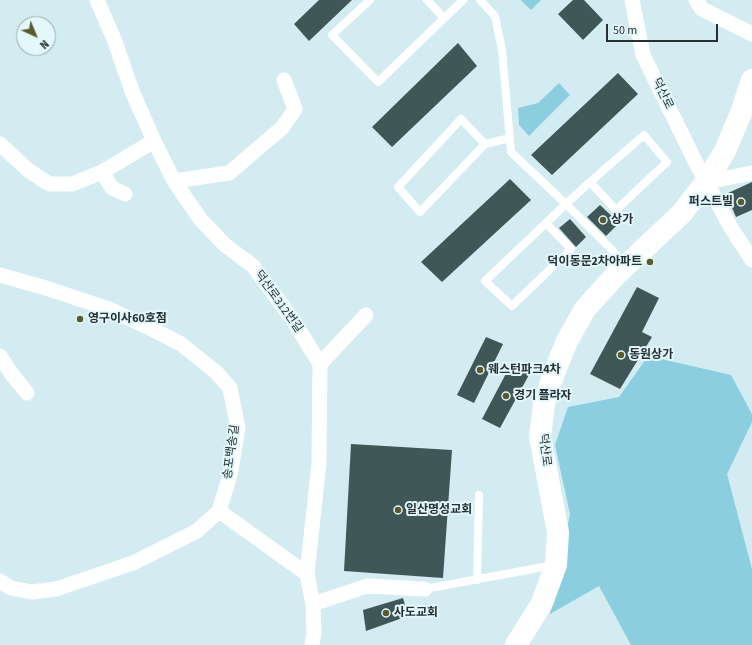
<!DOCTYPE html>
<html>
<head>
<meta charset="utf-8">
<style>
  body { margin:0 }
  #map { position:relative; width:752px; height:645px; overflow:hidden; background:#d2ecf2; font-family:"Source Sans 3",sans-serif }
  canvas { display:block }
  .north { position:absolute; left:16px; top:16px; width:40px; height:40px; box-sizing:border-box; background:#e3f8fd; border:1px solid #97a8ac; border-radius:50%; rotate:136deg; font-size:11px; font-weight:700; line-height:16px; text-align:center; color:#263032 }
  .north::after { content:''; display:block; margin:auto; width:14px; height:18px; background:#595c29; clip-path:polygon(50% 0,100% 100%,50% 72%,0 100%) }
  .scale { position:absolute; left:606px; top:24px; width:112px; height:18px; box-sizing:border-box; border:2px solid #263032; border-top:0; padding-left:5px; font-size:12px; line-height:14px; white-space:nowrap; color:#263032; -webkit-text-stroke:3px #e3f8fd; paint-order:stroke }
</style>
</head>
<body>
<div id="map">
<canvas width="752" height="645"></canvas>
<div class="north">N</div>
<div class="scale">50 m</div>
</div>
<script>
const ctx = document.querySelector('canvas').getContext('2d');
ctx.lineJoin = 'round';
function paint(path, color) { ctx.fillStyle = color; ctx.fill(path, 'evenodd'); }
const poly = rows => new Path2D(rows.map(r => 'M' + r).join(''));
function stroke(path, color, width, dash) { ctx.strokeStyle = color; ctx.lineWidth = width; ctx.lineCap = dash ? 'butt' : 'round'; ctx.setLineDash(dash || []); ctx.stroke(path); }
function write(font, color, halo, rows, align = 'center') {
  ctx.font = font + ' "Source Sans 3","Noto Sans KR",sans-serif'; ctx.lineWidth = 4; ctx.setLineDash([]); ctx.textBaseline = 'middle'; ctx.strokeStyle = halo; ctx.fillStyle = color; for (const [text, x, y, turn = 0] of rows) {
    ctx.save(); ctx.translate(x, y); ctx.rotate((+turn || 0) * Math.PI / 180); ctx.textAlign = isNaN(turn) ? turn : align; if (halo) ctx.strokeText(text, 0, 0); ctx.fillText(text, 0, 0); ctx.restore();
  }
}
const green = poly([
  [521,0,541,0,531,10],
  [559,83,570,95,529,136,519,125,518,108,538,103],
  [648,356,731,375,752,414,752,422,727,474,752,569,752,645,631,645,599,586,550,614,570,514,555,445,568,407,619,397]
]);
const building = poly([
  [319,0,352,0,309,41,294,24],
  [573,0,584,0,603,20,583,40,558,14],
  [458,43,477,66,392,147,372,127],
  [618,73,638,94,552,175,531,155],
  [510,179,531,200,442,282,421,262],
  [752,182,752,210,736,217,726,194],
  [600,205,619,223,606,236,587,217],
  [570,219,586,237,576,247,559,228],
  [637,287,659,298,642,332,652,337,620,389,590,374],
  [486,337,503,344,474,403,457,395],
  [511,364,530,373,500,428,482,419],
  [351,444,452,450,443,578,344,571],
  [403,598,408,616,366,631,363,610]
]);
const lane = poly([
  [370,0,332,35,378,82,463,0],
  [427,0,444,18],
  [480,0,495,16,502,50,511,152,566,204,626,264],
  [485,144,461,119,398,187,420,212,485,144,510,138],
  [546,223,571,249,512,306,485,281,546,223,566,204,590,182,644,135,667,162,616,210,590,182],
  [477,580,479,495],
  [425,589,554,565]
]);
const street = poly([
  [97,0,114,39,132,91,154,141,174,181,201,220,225,245,253,266,293,320,320,364,319,463,307,574,313,604,314,634,312,645],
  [632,0,643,55,696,163,730,226,752,260],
  [696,0,702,9,752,34],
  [0,144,28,170,49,184,72,184,102,172,154,141],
  [102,172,112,188,125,194],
  [174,181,229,173,282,128,295,109,284,80],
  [706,182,752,173],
  [0,275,49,289,109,309,154,330,181,344,216,372,230,388,238,428,230,475,219,511,197,531,133,563,56,589,32,592,11,588,0,581],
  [0,356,11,373,27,393],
  [320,364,366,315],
  [219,511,307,574],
  [313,604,367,586,425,589]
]);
const secondary = poly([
  [516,645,542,603,556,565,558,532,540,437,544,404,554,373,567,341,585,309,615,276,682,213,706,182,725,151,741,113,752,80]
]);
const markers = [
  [741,202,4,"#595c29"],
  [603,220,4,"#595c29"],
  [650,262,4,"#595c29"],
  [80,319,4,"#595c29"],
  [621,355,4,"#595c29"],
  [480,370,4,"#595c29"],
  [506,396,4,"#595c29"],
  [398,510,4,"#595c29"],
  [386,613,4,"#595c29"]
];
const streetNames = [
  ["덕산로",662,94,64],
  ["덕산로312번길",278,302,54],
  ["덕산로",544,450,83],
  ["송포백송길",232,452,-82]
];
const poiNames = [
  ["퍼스트빌",733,202,"right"],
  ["상가",611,220],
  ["덕이동문2차아파트",642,262,"right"],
  ["영구이사60호점",88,319],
  ["동원상가",629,355],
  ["웨스턴파크4차",488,370],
  ["경기 플라자",514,396],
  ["일산명성교회",406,510],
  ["사도교회",394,613]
];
paint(green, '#8acedf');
paint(building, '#3f5756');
stroke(lane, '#fff', 8);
stroke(street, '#fff', 15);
stroke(secondary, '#fff', 22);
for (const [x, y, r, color] of markers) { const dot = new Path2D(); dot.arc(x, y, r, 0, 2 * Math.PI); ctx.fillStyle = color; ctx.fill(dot); stroke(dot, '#e3f8fd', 1.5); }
write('12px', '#263032', '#e3f8fd', streetNames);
write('bold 12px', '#263032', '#e3f8fd', poiNames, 'left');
</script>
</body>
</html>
